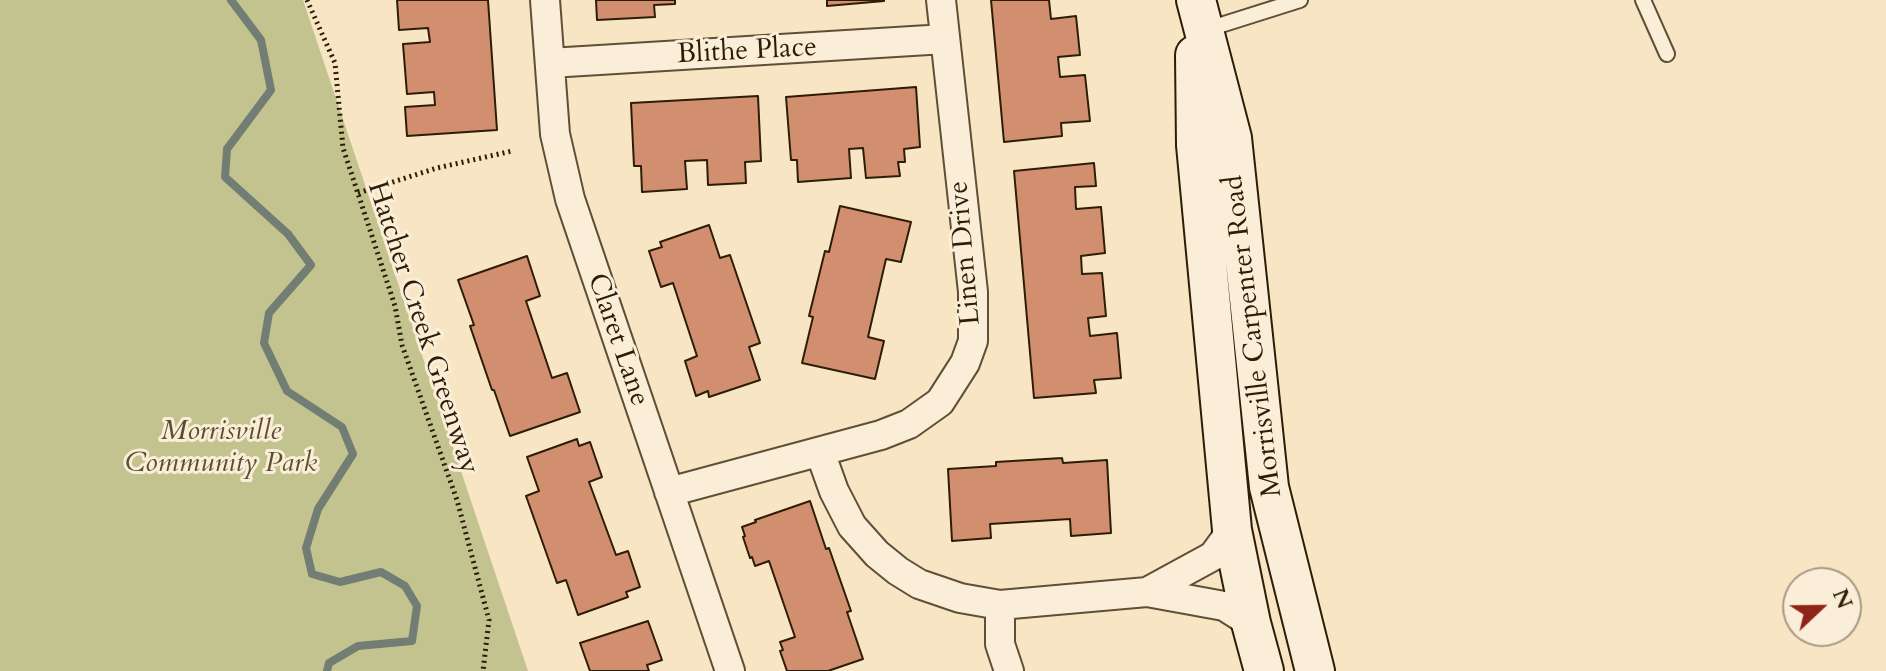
<!DOCTYPE html>
<html>
<head>
<meta charset="utf-8">
<style>
  body { margin:0 }
  #map { position:relative; width:1886px; height:671px; overflow:hidden; background:#f8e5c3; font-family:Cardo,serif }
  canvas { display:block }
  .north { position:absolute; left:1782px; top:567px; width:80px; height:80px; box-sizing:border-box; background:#faeed8; border:2px solid #a89a84; border-radius:50%; rotate:68deg; font-size:22px; font-weight:700; line-height:32px; text-align:center; color:#2d1d07 }
  .north::after { content:''; display:block; margin:auto; width:28px; height:36px; background:#8f2418; clip-path:polygon(50% 0,100% 100%,50% 72%,0 100%) }
</style>
</head>
<body>
<div id="map">
<canvas width="1886" height="671"></canvas>
<div class="north">N</div>
</div>
<script>
const ctx = document.querySelector('canvas').getContext('2d');
ctx.lineJoin = 'round';
function paint(path, color) { ctx.fillStyle = color; ctx.fill(path, 'evenodd'); }
const poly = rows => new Path2D(rows.map(r => 'M' + r).join(''));
function stroke(path, color, width, dash) { ctx.strokeStyle = color; ctx.lineWidth = width; ctx.lineCap = dash ? 'butt' : 'round'; ctx.setLineDash(dash || []); ctx.stroke(path); }
function write(font, color, halo, rows, align = 'center') {
  ctx.font = font + ' Cardo,serif'; ctx.lineWidth = 6; ctx.setLineDash([]); ctx.textBaseline = 'middle'; ctx.strokeStyle = halo; ctx.fillStyle = color; for (const [text, x, y, turn = 0] of rows) {
    ctx.save(); ctx.translate(x, y); ctx.rotate((+turn || 0) * Math.PI / 180); ctx.textAlign = isNaN(turn) ? turn : align; if (halo) ctx.strokeText(text, 0, 0); ctx.fillText(text, 0, 0); ctx.restore();
  }
}
const green = poly([
  [0,0,303,0,528,671,0,671]
]);
const stream = poly([
  [231,0,261,40,271,90,227,149,225,177,288,234,311,265,269,313,264,343,287,391,342,427,353,454,318,509,306,548,312,574,340,582,381,572,405,586,417,606,412,641,358,646,329,663,327,671]
]);
const building = poly([
  [397,0,488,0,497,130,407,136,405,107,435,105,434,92,407,94,403,44,430,42,428,28,399,30,397,0],
  [596,0,675,0,675,4,654,5,655,17,597,20,596,0],
  [827,0,884,0,884,1,827,6,827,0],
  [991,0,1049,0,1051,19,1076,16,1080,55,1058,57,1060,77,1085,75,1090,121,1061,123,1062,136,1004,142,991,0],
  [916,87,920,147,904,149,905,162,898,162,900,176,866,178,863,148,849,149,851,178,798,182,797,160,791,160,786,97,916,87],
  [758,96,761,161,745,162,746,183,708,185,707,160,685,161,687,189,642,192,641,166,634,166,631,103,758,96],
  [1094,163,1096,186,1075,187,1076,209,1101,207,1105,253,1081,256,1082,274,1102,273,1106,316,1088,318,1090,336,1117,333,1121,378,1094,380,1096,393,1034,398,1014,171,1094,163],
  [840,206,911,222,901,262,886,259,868,337,884,341,875,379,802,363,813,317,809,316,825,251,829,252,840,206],
  [709,225,720,258,730,255,760,343,749,347,760,380,709,397,708,391,696,396,685,361,697,356,673,283,661,287,649,251,662,247,660,242,709,225],
  [527,256,540,296,526,301,552,378,567,373,580,412,510,436,494,390,492,390,470,326,474,325,458,280,527,256],
  [577,439,579,446,590,442,602,477,589,482,616,555,628,551,640,587,626,592,628,597,578,615,566,580,557,583,526,496,539,491,527,457,577,439],
  [1062,458,1063,463,1107,460,1111,533,1071,536,1070,519,990,524,991,538,952,541,948,469,996,466,996,462,1062,458],
  [810,501,826,549,829,548,851,611,847,612,863,659,828,671,787,671,780,651,783,650,780,642,795,637,769,561,755,566,752,557,750,558,743,537,745,536,742,527,756,522,755,520,810,501],
  [648,621,662,660,647,665,649,671,590,671,580,643,648,621]
]);
const path = poly([
  [307,0,335,63,343,148,395,306,402,345,457,500,489,620,483,671],
  [358,193,437,168,512,151]
]);
const service = poly([
  [1643,0,1667,54],
  [1205,30,1300,0]
]);
const minor = poly([
  [545,0,555,134,570,199,730,671],
  [550,63,945,39],
  [820,452,834,491,852,526,877,554,898,571,919,584,960,598,1000,605,1147,592,1224,606,1251,623],
  [669,492,881,435,909,424,940,402,965,363,973,341,973,292,941,0],
  [1147,592,1213,556,1232,530],
  [1000,605,1000,644,1009,671]
]);
const secondary = poly([
  [1196,0,1232,138,1269,487,1315,671],
  [1195,55,1196,145,1232,530,1251,623,1264,671]
]);
const streetNames = [
  ["Blithe Place",747,52,-3],
  ["Linen Drive",966,253,-95],
  ["Hatcher Creek Greenway",422,328,72],
  ["Morrisville Carpenter Road",1254,336,-97],
  ["Claret Lane",617,340,71]
];
const parkNames = [
  ["Morrisville",221,433],
  ["Community Park",221,465]
];
paint(green, '#c3c38f');
stroke(stream, '#727d74', 8);
paint(building, '#d28f70');
stroke(building, '#2d1d07', 2);
stroke(service, '#604f36', 18);
stroke(minor, '#604f36', 32);
stroke(secondary, '#2d1d07', 42);
stroke(path, '#2d1d07', 5, [2, 4]);
stroke(service, '#faeed8', 14);
stroke(minor, '#faeed8', 28);
stroke(secondary, '#faeed8', 38);
write('28px', '#2d1d07', '#faeed8', streetNames);
write('italic 28px', '#5a4f30', '#faeed8', parkNames);
</script>
</body>
</html>
